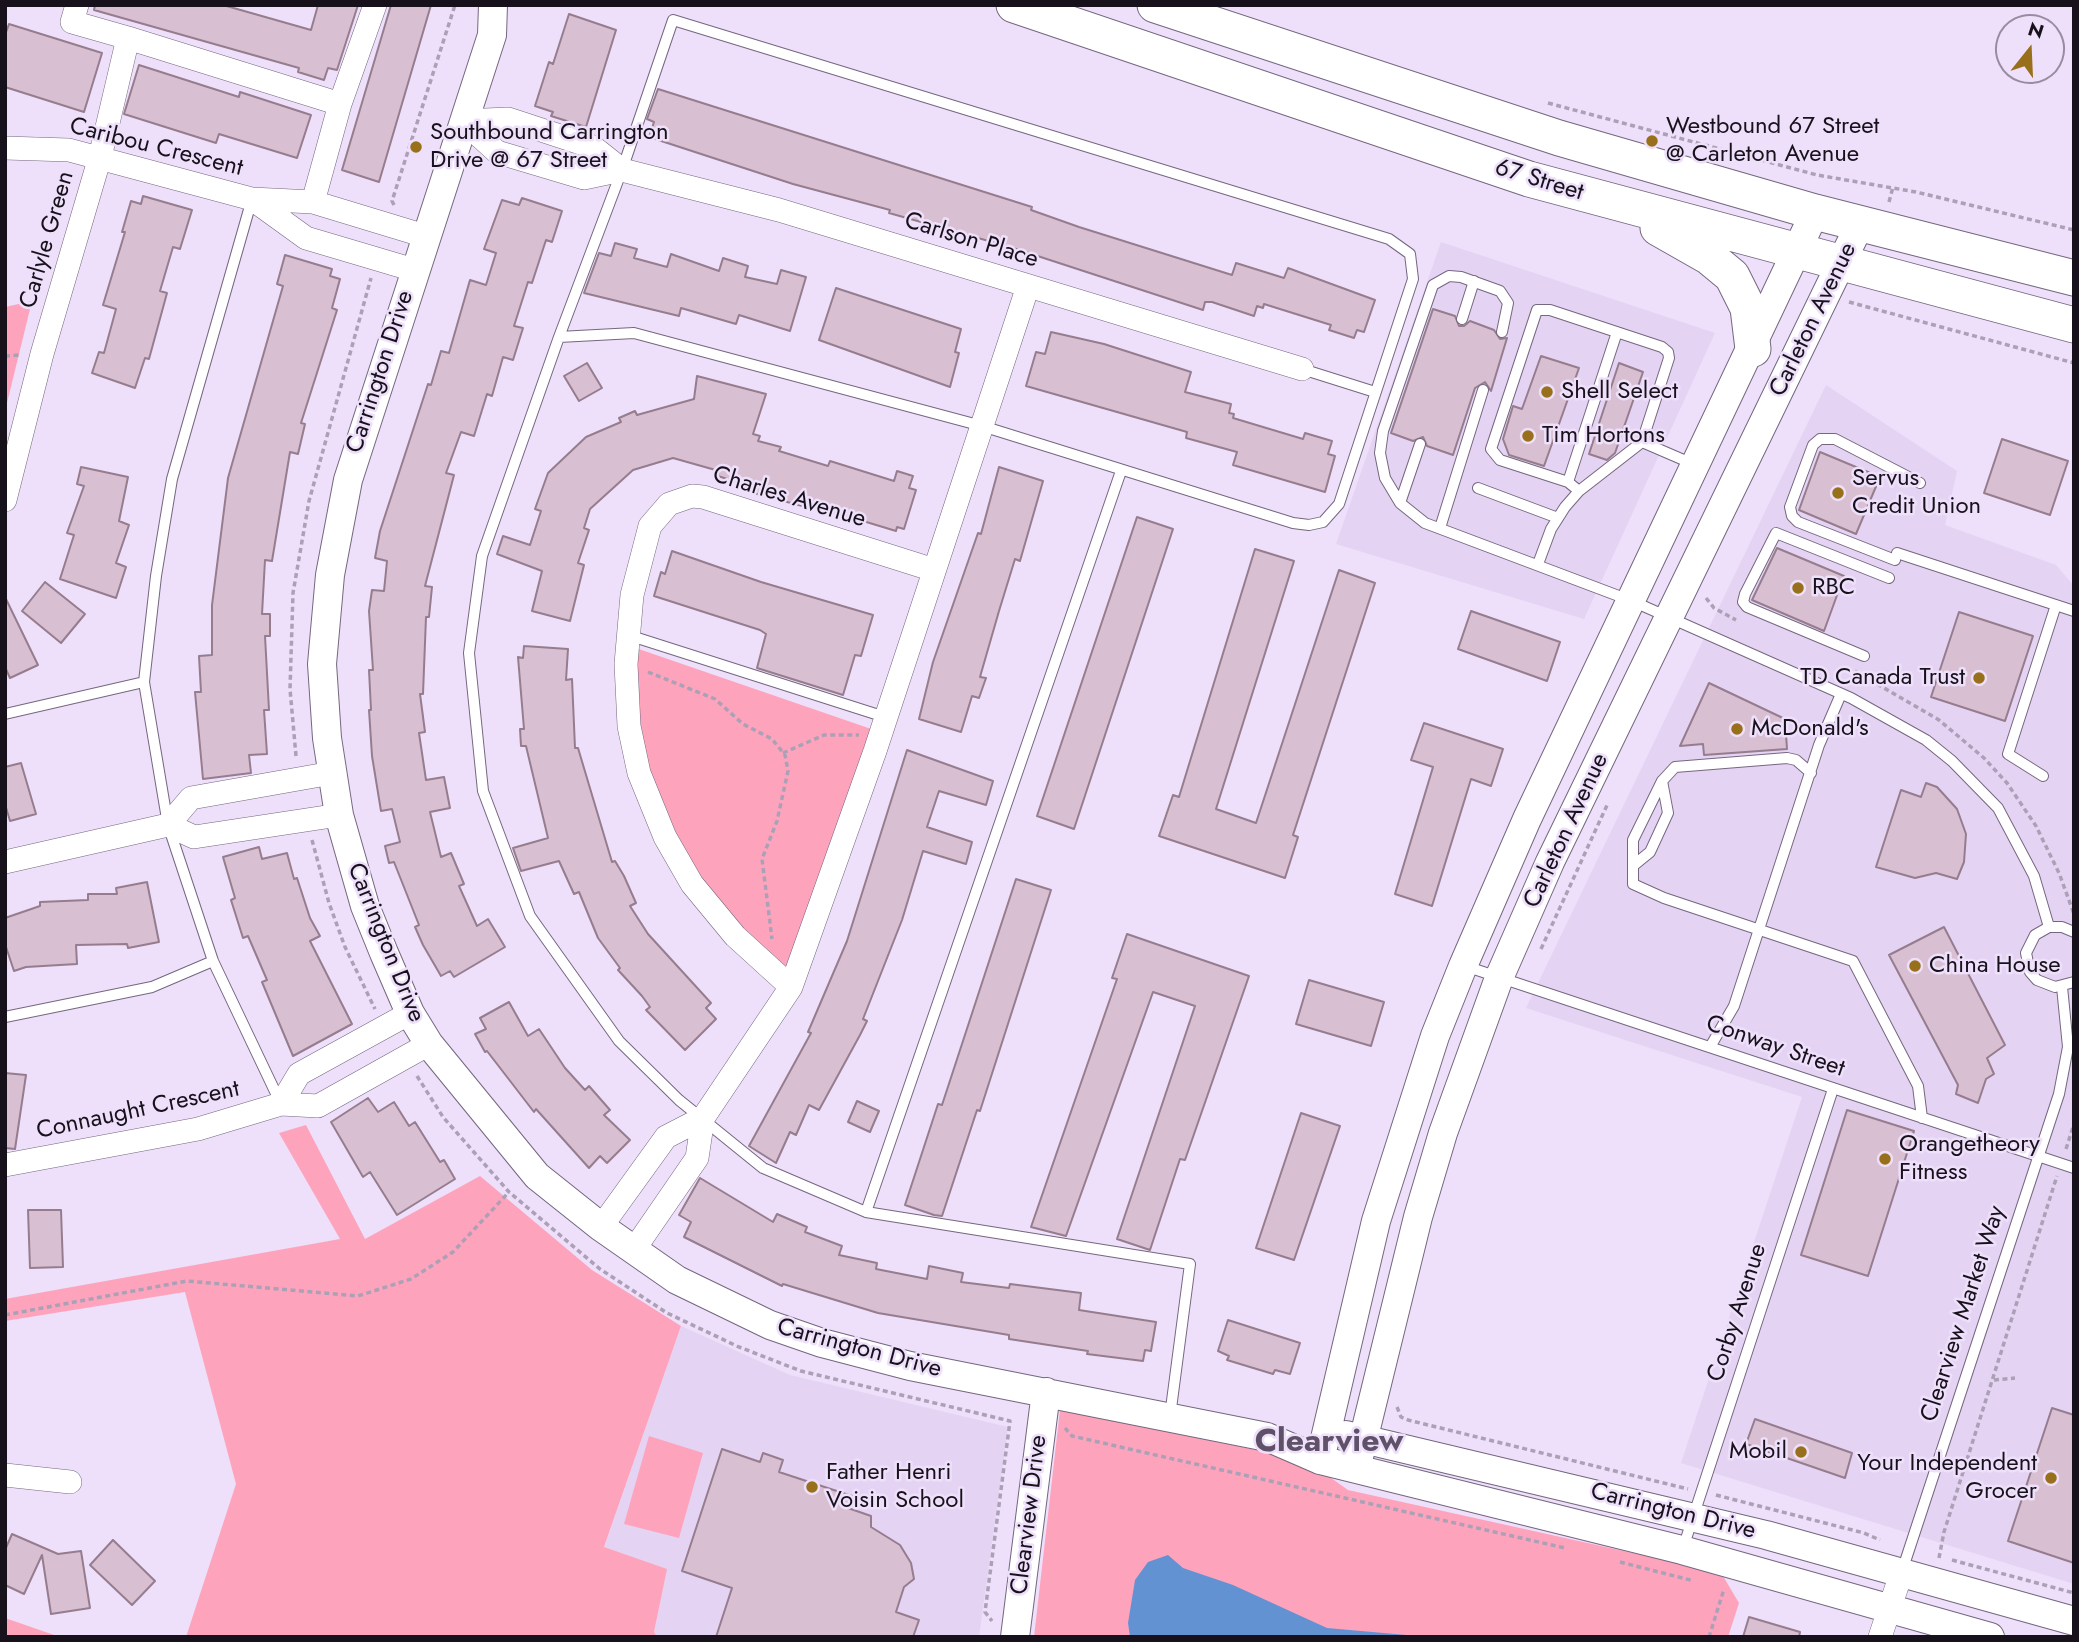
<!DOCTYPE html>
<html>
<head>
<meta charset="utf-8">
<style>
  body { margin:0 }
  #map { position:relative; width:2079px; height:1642px; overflow:hidden; background:#eedffa; font-family:Jost,sans-serif }
  canvas { display:block }
  .frame { position:absolute; inset:0; border:7px solid #16111a; pointer-events:none }
  .north { position:absolute; left:1995px; top:14px; width:70px; height:70px; box-sizing:border-box; background:#eedffa; border:2px solid #988da0; border-radius:50%; rotate:18deg; font-size:19px; font-weight:700; line-height:28px; text-align:center; color:#16111a }
  .north::after { content:''; display:block; margin:auto; width:24px; height:32px; background:#98701b; clip-path:polygon(50% 0,100% 100%,50% 72%,0 100%) }
</style>
</head>
<body>
<div id="map">
<canvas width="2079" height="1642"></canvas>
<div class="frame"></div>
<div class="north">N</div>
</div>
<script>
const ctx = document.querySelector('canvas').getContext('2d');
ctx.lineJoin = 'round';
function paint(path, color) { ctx.fillStyle = color; ctx.fill(path, 'evenodd'); }
const poly = rows => new Path2D(rows.map(r => 'M' + r).join(''));
function stroke(path, color, width, dash) { ctx.strokeStyle = color; ctx.lineWidth = width; ctx.lineCap = dash ? 'butt' : 'round'; ctx.setLineDash(dash || []); ctx.stroke(path); }
function write(font, color, halo, rows, align = 'center') {
  ctx.font = font + ' Jost,sans-serif'; ctx.lineWidth = 5; ctx.setLineDash([]); ctx.textBaseline = 'middle'; ctx.strokeStyle = halo; ctx.fillStyle = color; for (const [text, x, y, turn = 0] of rows) {
    ctx.save(); ctx.translate(x, y); ctx.rotate((+turn || 0) * Math.PI / 180); ctx.textAlign = isNaN(turn) ? turn : align; if (halo) ctx.strokeText(text, 0, 0); ctx.fillText(text, 0, 0); ctx.restore();
  }
}
const built = poly([
  [1441,242,1715,333,1584,619,1336,544],
  [1826,385,1957,471,1945,525,2056,565,2074,586,2074,1584,1681,1463,1802,1097,1526,1008],
  [681,1326,790,1375,1008,1427,979,1637,657,1637,654,1633,666,1569,604,1548]
]);
const green = poly([
  [32,301,5,411,5,307],
  [627,645,880,732,791,987,735,936,639,773],
  [306,1125,365,1239,480,1176,592,1270,681,1326,604,1547,667,1569,654,1632,657,1637,186,1637,236,1484,185,1292,5,1321,5,1299,340,1239,279,1133],
  [1060,1410,1306,1460,1348,1490,1660,1559,1723,1576,1739,1603,1728,1637,1034,1637],
  [649,1436,703,1453,679,1538,624,1524],
  [5,1618,60,1637,5,1637]
]);
const water = poly([
  [1168,1555,1183,1568,1233,1585,1327,1628,1429,1637,1130,1637,1128,1623,1135,1580,1148,1562]
]);
const building = poly([
  [95,5,223,5,311,30,318,5,358,5,337,70,328,68,324,80,298,72,299,68,94,10,95,5],
  [391,5,431,5,379,182,342,170,391,5],
  [569,14,616,30,586,127,551,116,553,112,535,106,549,62,553,64,569,14],
  [9,24,102,53,84,112,5,87,5,35,9,24],
  [139,65,239,97,240,92,311,115,297,158,219,134,216,143,124,114,139,65],
  [658,89,1032,207,1031,210,1079,227,1232,275,1236,263,1284,278,1288,268,1375,300,1364,332,1357,330,1354,338,1329,330,1331,325,1264,304,1263,308,1257,306,1254,316,1212,302,1205,302,1203,310,1010,247,889,213,890,210,793,184,649,137,654,122,647,119,658,89],
  [143,196,192,210,180,249,173,247,160,291,167,293,149,359,145,358,135,388,92,373,99,352,104,353,116,309,103,305,125,232,122,232,131,201,141,204,143,196],
  [522,198,562,211,552,242,546,240,532,283,528,282,514,326,523,328,513,360,503,357,492,396,487,394,474,436,461,432,446,473,454,475,425,586,432,587,429,617,426,617,423,694,420,694,425,732,419,733,426,780,444,777,450,808,430,812,441,857,451,853,464,884,459,886,477,926,488,919,505,947,454,977,450,971,441,976,423,945,415,927,419,925,394,862,389,863,385,846,400,842,392,809,381,811,372,756,369,710,371,710,369,670,373,670,369,611,372,590,384,591,387,561,375,558,380,531,428,384,431,385,441,351,449,353,470,280,486,285,496,253,484,249,502,200,519,205,522,198],
  [615,243,637,249,634,258,667,267,671,254,719,271,723,258,748,266,745,277,777,284,781,270,806,277,790,331,739,315,736,324,681,308,679,316,584,293,599,253,611,256,615,243],
  [285,255,332,269,330,276,340,279,332,308,337,310,301,423,305,424,298,454,290,452,272,561,265,560,262,614,270,614,270,636,265,636,269,710,264,710,267,754,249,755,251,773,203,779,195,692,201,692,199,656,212,655,212,605,228,478,283,286,277,284,285,255],
  [836,288,961,329,955,352,959,353,950,387,819,340,836,288],
  [1433,309,1455,316,1459,326,1464,326,1470,321,1494,330,1500,339,1507,338,1491,391,1485,382,1475,388,1453,455,1427,446,1423,437,1413,441,1391,433,1433,309],
  [1051,332,1104,344,1191,372,1185,392,1231,404,1229,413,1234,414,1233,418,1303,439,1305,433,1332,441,1328,454,1335,456,1325,492,1233,465,1237,452,1186,438,1187,432,1026,386,1036,352,1045,354,1051,332],
  [1541,356,1579,368,1544,466,1509,455,1503,439,1513,406,1522,409,1541,356],
  [587,363,602,388,579,401,564,376,587,363],
  [1619,363,1643,372,1615,453,1607,460,1589,454,1619,363],
  [697,376,766,394,753,434,760,436,758,441,781,447,779,451,828,466,830,461,894,481,897,471,913,476,909,488,916,490,904,529,897,527,896,531,807,504,806,507,753,493,754,488,718,476,719,471,673,458,633,470,590,509,584,528,589,530,578,563,584,565,570,621,532,611,542,571,497,554,503,536,530,545,541,511,535,509,548,473,586,437,621,422,619,418,635,411,637,415,694,399,697,376],
  [2002,439,2068,461,2050,515,1984,493,2002,439],
  [1820,452,1880,477,1856,534,1799,510,1820,452],
  [81,467,128,477,119,521,129,525,116,563,126,567,116,598,60,579,74,535,67,533,84,486,77,484,81,467],
  [999,467,1043,481,1020,561,1015,559,999,611,980,677,986,678,979,698,972,696,961,732,919,719,933,662,978,533,981,534,999,467],
  [1137,517,1173,529,1074,829,1037,816,1137,517],
  [1777,548,1844,576,1824,631,1752,600,1777,548],
  [1255,549,1294,561,1216,809,1256,823,1339,570,1375,583,1293,835,1298,837,1285,878,1159,836,1173,795,1179,797,1255,549],
  [672,551,761,582,873,615,861,656,855,655,843,695,757,668,766,634,760,630,654,596,661,572,665,574,672,551],
  [45,582,85,614,61,643,22,611,45,582],
  [5,597,38,665,10,678,5,667,5,597],
  [1471,611,1560,642,1547,681,1458,649,1471,611],
  [1959,612,2033,636,2005,721,1931,697,1959,612],
  [524,646,568,649,566,680,572,679,575,748,578,748,612,862,615,861,624,876,636,903,630,906,648,934,711,1003,706,1008,716,1019,685,1050,646,1010,650,1007,642,996,618,970,620,968,598,938,579,892,574,894,559,861,521,871,513,848,548,838,526,746,521,746,520,729,524,729,518,657,523,658,524,646],
  [1709,683,1785,719,1787,749,1704,755,1703,744,1680,746,1709,683],
  [1424,723,1503,749,1491,786,1471,779,1432,906,1395,894,1433,767,1411,760,1424,723],
  [907,750,993,781,986,805,939,791,927,827,972,842,966,864,923,851,902,920,863,1019,867,1021,860,1035,819,1110,809,1105,796,1135,790,1132,776,1163,749,1146,811,1033,808,1032,847,941,907,750],
  [21,763,36,814,10,821,5,804,5,767,21,763],
  [1926,783,1937,787,1957,809,1966,834,1964,862,1957,879,1936,873,1915,878,1876,867,1901,790,1921,797,1926,783],
  [259,847,262,859,287,853,294,879,297,878,310,918,320,936,310,941,352,1024,293,1056,262,982,267,980,248,936,243,938,231,900,235,898,223,857,259,847],
  [1016,879,1051,890,980,1111,977,1110,942,1216,934,1215,905,1205,938,1104,942,1105,1016,879],
  [147,882,159,942,128,948,127,944,76,945,77,964,26,967,14,971,5,944,5,918,40,906,40,902,88,900,88,894,117,894,116,888,147,882],
  [1944,927,2005,1045,1987,1058,1994,1074,1986,1079,1978,1103,1956,1094,1958,1085,1889,955,1944,927],
  [1127,934,1249,976,1185,1160,1180,1159,1150,1250,1117,1239,1195,1006,1153,992,1066,1236,1031,1227,1117,979,1112,978,1127,934],
  [1309,980,1384,1002,1371,1046,1296,1024,1309,980],
  [509,1002,528,1036,539,1029,565,1068,585,1090,589,1086,610,1110,604,1115,630,1140,607,1163,600,1156,589,1168,536,1109,534,1112,487,1051,485,1052,475,1034,486,1029,480,1018,509,1002],
  [5,1073,26,1075,15,1149,5,1148,5,1073],
  [368,1098,378,1112,394,1102,409,1126,415,1122,440,1162,444,1160,455,1179,397,1215,370,1172,363,1177,331,1122,368,1098],
  [857,1101,879,1111,870,1132,848,1122,857,1101],
  [1847,1110,1914,1131,1868,1276,1801,1255,1847,1110],
  [1301,1113,1340,1126,1294,1260,1256,1248,1301,1113],
  [700,1178,773,1222,777,1214,807,1227,805,1232,842,1246,839,1255,877,1263,876,1269,927,1279,929,1266,963,1273,961,1282,1009,1288,1010,1284,1081,1293,1079,1310,1156,1322,1151,1351,1145,1350,1143,1361,1087,1354,1088,1351,1009,1339,1009,1335,878,1313,783,1284,782,1286,684,1237,691,1222,679,1215,700,1178],
  [28,1210,61,1210,63,1267,30,1268,28,1210],
  [1228,1320,1300,1343,1290,1374,1275,1370,1273,1374,1227,1360,1229,1356,1218,1351,1228,1320],
  [2052,1408,2074,1415,2074,1563,2008,1541,2052,1408],
  [1755,1419,1852,1453,1845,1478,1746,1444,1755,1419],
  [722,1449,760,1462,763,1453,783,1460,779,1472,852,1496,848,1508,871,1516,871,1527,900,1545,911,1563,914,1579,904,1587,896,1612,919,1620,913,1637,716,1637,732,1588,682,1571,722,1449],
  [12,1534,58,1554,81,1551,90,1608,51,1614,42,1555,24,1594,5,1585,5,1550,12,1534],
  [113,1540,155,1581,132,1605,90,1565,113,1540],
  [1749,1617,1800,1632,1799,1637,1743,1637,1749,1617]
]);
const path = poly([
  [1548,103,1817,175,1916,192,2074,230],
  [1889,202,1893,187],
  [394,205,392,201,455,5],
  [1849,302,2074,363],
  [5,356,19,355],
  [1706,598,1714,608,1736,620],
  [1855,671,1939,720,1984,758,2007,783,2036,826,2059,873,2074,914],
  [648,672,715,699,743,724,772,739,785,755,788,771,777,821,762,859,772,939],
  [783,753,824,735,859,735],
  [296,756,290,689,293,593,309,501,371,278],
  [312,840,329,903,345,947,375,1009],
  [1541,949,1608,803],
  [417,1076,443,1117,509,1192,600,1269,667,1313,739,1347,801,1371,1010,1421,985,1612,992,1621],
  [2066,1149,2074,1124],
  [5,1315,187,1281,358,1296,411,1279,453,1252,509,1192],
  [1994,1380,2015,1378],
  [1397,1407,1401,1417,1408,1420,1688,1489],
  [1065,1428,1072,1436,1565,1548],
  [1716,1495,1864,1533,1880,1540],
  [1939,1558,1944,1532,2057,1176],
  [1952,1560,2074,1593],
  [1620,1562,1694,1581],
  [1709,1637,1724,1589]
]);
const service = poly([
  [252,199,172,479,156,576,144,682,168,825,213,961,281,1104],
  [1462,319,1474,281],
  [1502,332,1508,303,1500,291,1461,277,1449,276,1433,285,1383,431,1380,453,1385,478,1400,503,1425,523,1632,601,1851,698,1926,740,1952,761,1998,808,2034,876,2049,927],
  [559,337,634,333,982,426,1293,523,1309,525,1323,522,1339,504,1413,279,1410,254,1389,239,673,20,622,170,559,337,482,556,469,653,483,791,530,916,619,1041,679,1100,763,1168,866,1212,1190,1264,1170,1416],
  [1302,369,1375,392],
  [1568,482,1617,332],
  [1478,488,1558,518],
  [1579,491,1568,482,1500,460,1491,449,1537,310,1550,310,1662,347,1668,352,1669,358,1642,442,1693,464],
  [1400,503,1420,444],
  [1440,528,1483,390],
  [1897,553,2074,611],
  [1895,560,1798,522,1792,516,1790,507,1813,445,1820,439,1835,439,1920,483],
  [1538,564,1551,529,1565,507,1579,491,1642,442],
  [628,635,885,717],
  [1864,656,1747,607,1743,602,1745,594,1776,533,1889,578],
  [5,714,144,682],
  [1811,773,1796,760,1787,758,1675,767,1662,781,1633,840,1633,884,1664,898,1853,961,1918,1086,1922,1118],
  [2043,776,2008,754,2056,605],
  [1634,865,1650,852,1668,813,1662,781],
  [2074,932,2062,927,2049,927,2035,935,2026,953,2030,972,2037,980,2055,987,2074,982],
  [1465,966,2074,1168],
  [5,1017,152,987,213,961],
  [1710,1047,1734,1006,1819,745,1841,694],
  [866,1212,1121,471],
  [1683,1548,1833,1089],
  [1902,1571,2059,1094,2068,1047,2062,987]
]);
const minor = poly([
  [128,38,340,104],
  [463,121,508,119,593,147,622,170,779,210,1302,369],
  [463,121,497,152,584,178,622,170],
  [5,148,69,150,252,199,313,202,425,236],
  [252,199,306,238,414,270],
  [313,202,340,104,375,5],
  [5,500,42,354,100,157,128,38,72,22,77,5],
  [168,825,191,798,332,773],
  [5,862,168,825,194,837,339,815],
  [791,987,735,936,692,884,665,837,639,773,629,726,626,664,632,595,650,526,669,504,692,496,703,497,934,570],
  [281,1104,299,1074,410,1013],
  [5,1165,198,1129,281,1104,318,1106,429,1044],
  [601,1227,666,1137,703,1118],
  [633,1251,697,1158,703,1118,791,987,875,751,1028,286],
  [5,1475,70,1482],
  [1880,1637,1902,1571]
]);
const tertiary = poly([
  [493,5,492,35,348,480,330,575,322,664,327,738,339,815,365,906,384,953,410,1013,429,1044,537,1176,601,1227,677,1280,770,1325,822,1343,910,1366,1267,1437,1320,1460,1682,1550,1990,1637],
  [1346,1435,1766,1535,2074,1621],
  [1320,1460,1376,1221,1435,1036,1463,966,1527,819,1815,212],
  [1356,1469,1418,1217,1443,1133,1499,978,1550,862,1860,224],
  [1015,1637,1046,1392]
]);
const primary = poly([
  [1014,5,1529,179,2074,325],
  [1155,5,1559,138,1815,212,2074,278],
  [1658,228,1709,257,1732,276,1748,308,1753,349]
]);
const markers = [
  [1652,141,7,"#98701b"],
  [416,147,7,"#98701b"],
  [1547,392,7,"#98701b"],
  [1528,436,7,"#98701b"],
  [1838,493,7,"#98701b"],
  [1798,588,7,"#98701b"],
  [1979,678,7,"#98701b"],
  [1737,729,7,"#98701b"],
  [1915,966,7,"#98701b"],
  [1885,1159,7,"#98701b"],
  [1801,1452,7,"#98701b"],
  [2051,1478,7,"#98701b"],
  [812,1487,7,"#98701b"]
];
const poiNames = [
  ["Westbound 67 Street",1666,127],
  ["@ Carleton Avenue",1666,155],
  ["Southbound Carrington",430,133],
  ["Drive @ 67 Street",430,161],
  ["Shell Select",1561,392],
  ["Tim Hortons",1542,436],
  ["Servus",1852,479],
  ["Credit Union",1852,507],
  ["RBC",1812,588],
  ["TD Canada Trust",1965,678,"right"],
  ["McDonald's",1751,729],
  ["China House",1929,966],
  ["Orangetheory",1899,1145],
  ["Fitness",1899,1173],
  ["Mobil",1787,1452,"right"],
  ["Your Independent",2037,1464,"right"],
  ["Grocer",2037,1492,"right"],
  ["Father Henri",826,1473],
  ["Voisin School",826,1501]
];
const streetNames = [
  ["Caribou Crescent",156,148,14],
  ["67 Street",1539,181,17],
  ["Carlyle Green",48,240,-74],
  ["Carlson Place",971,241,17],
  ["Carleton Avenue",1814,320,-64],
  ["Carrington Drive",381,372,-72],
  ["Charles Avenue",789,498,17],
  ["Carleton Avenue",1567,831,-65],
  ["Carrington Drive",385,943,68],
  ["Conway Street",1775,1047,19],
  ["Connaught Crescent",138,1111,-12],
  ["Corby Avenue",1738,1313,-72],
  ["Clearview Market Way",1964,1314,-72],
  ["Carrington Drive",859,1349,15],
  ["Carrington Drive",1673,1512,14],
  ["Clearview Drive",1030,1515,-83]
];
const districtNames = [
  ["Clearview",1329,1443]
];
paint(built, '#e5d3f4');
paint(green, '#fda4bc');
paint(water, '#6392d2');
paint(building, '#d9bfd2');
stroke(building, '#957d8e', 2);
stroke(service, '#74677f', 12);
stroke(minor, '#74677f', 24);
stroke(tertiary, '#74677f', 30);
stroke(primary, '#74677f', 37);
stroke(path, '#aca0b6', 3.5, [5, 3.5]);
stroke(service, '#fff', 10);
stroke(minor, '#fff', 23);
stroke(tertiary, '#fff', 28);
stroke(primary, '#fff', 35);
for (const [x, y, r, color] of markers) { const dot = new Path2D(); dot.arc(x, y, r, 0, 2 * Math.PI); ctx.fillStyle = color; ctx.fill(dot); stroke(dot, '#eedffa', 2.5); }
write('24px', '#16111a', '#eedffa', poiNames, 'left');
write('24px', '#16111a', '#eedffa', streetNames);
write('bold 32px', '#5e5168', '#eedffa', districtNames);
</script>
</body>
</html>
